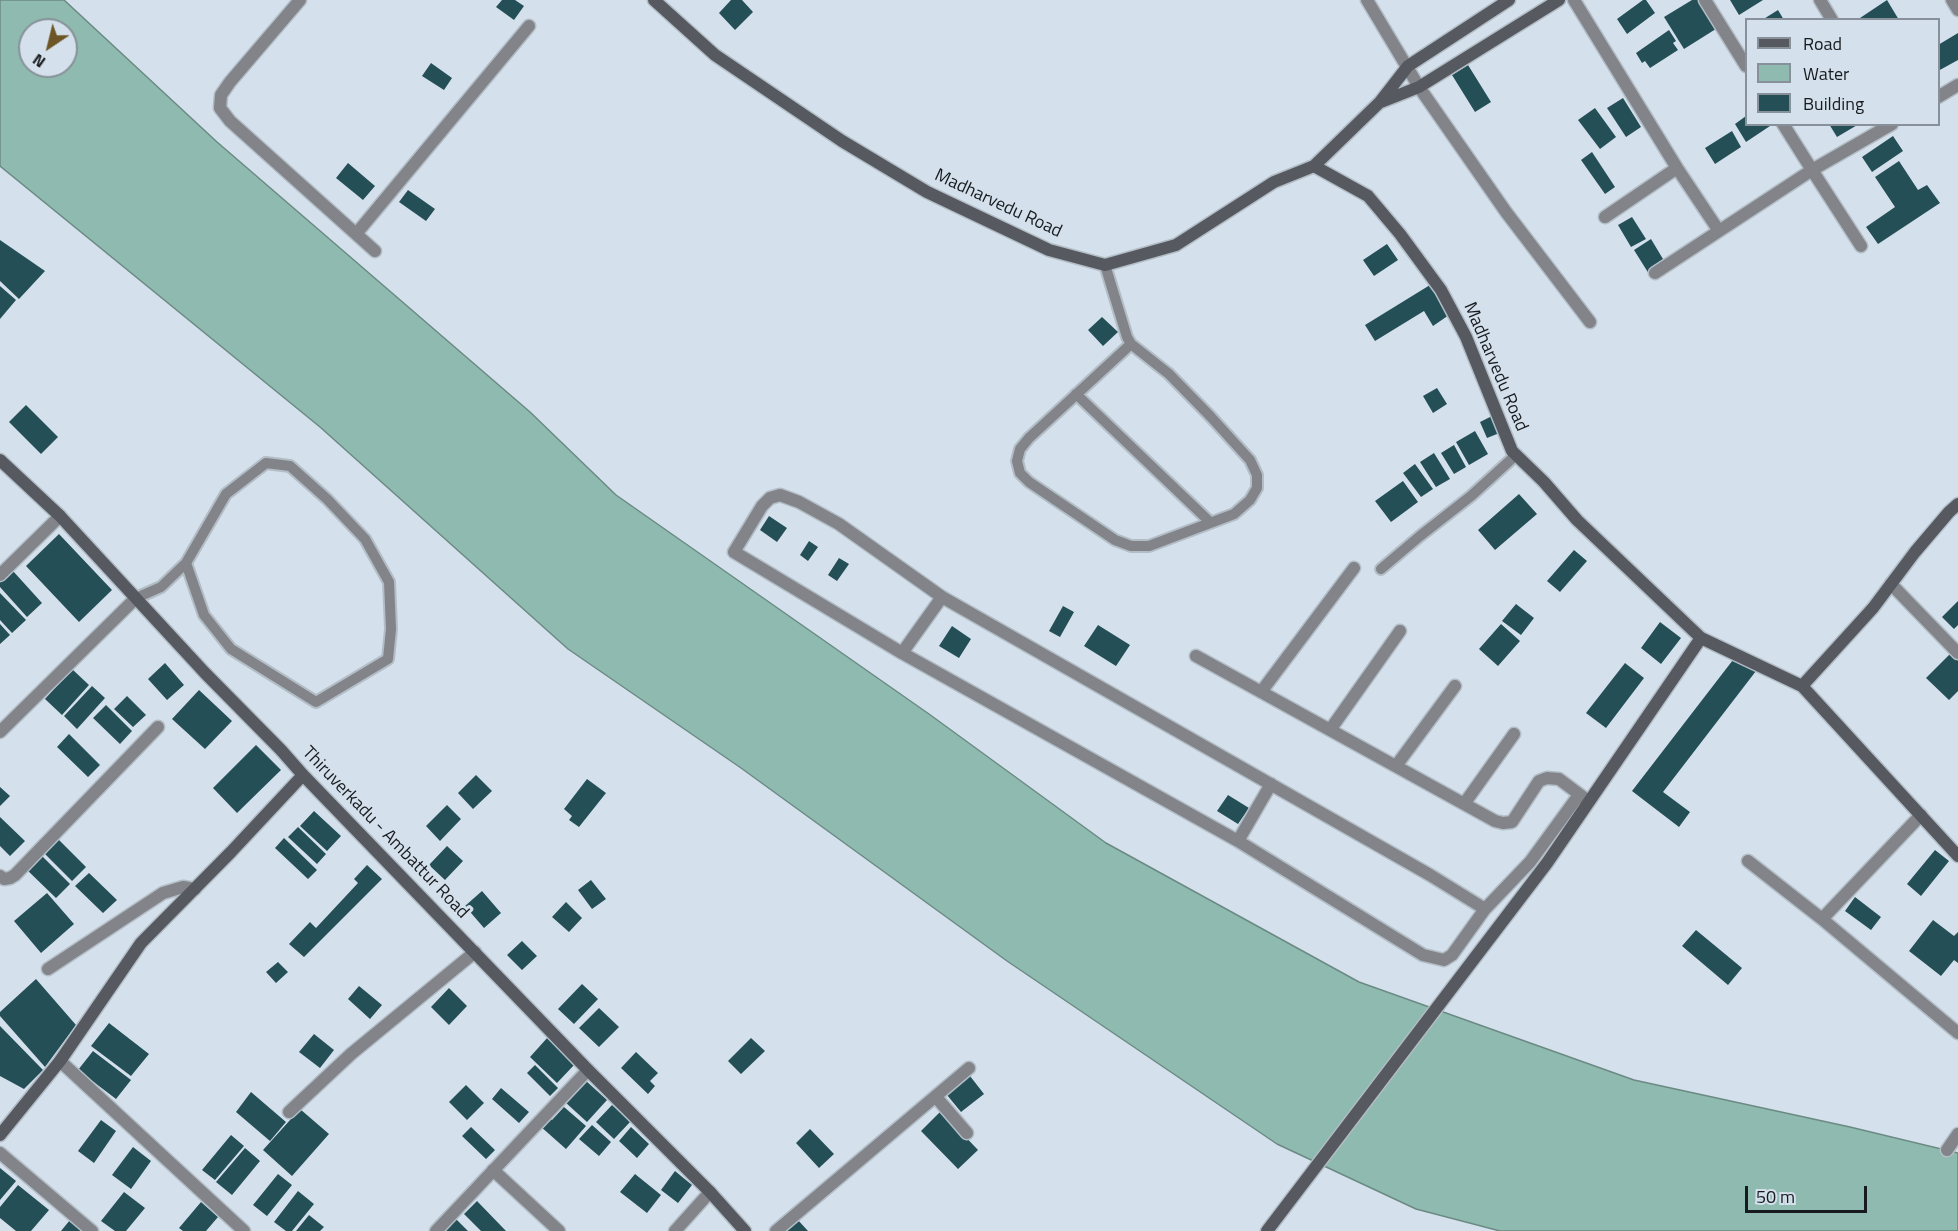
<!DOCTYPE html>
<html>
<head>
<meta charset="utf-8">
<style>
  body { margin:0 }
  #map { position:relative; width:1958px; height:1231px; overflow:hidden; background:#d4e0eb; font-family:"Titillium Web",sans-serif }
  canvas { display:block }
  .legend { position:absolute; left:1745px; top:18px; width:195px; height:108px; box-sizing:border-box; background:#d4e0eb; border:2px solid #889199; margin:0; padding:8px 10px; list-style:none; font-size:18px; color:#171b1f }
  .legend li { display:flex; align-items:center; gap:12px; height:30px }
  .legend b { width:30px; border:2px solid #889199 }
  .north { position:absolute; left:18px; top:18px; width:60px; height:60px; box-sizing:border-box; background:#d4e0eb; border:2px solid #889199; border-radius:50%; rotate:215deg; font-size:16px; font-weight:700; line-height:24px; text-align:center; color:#171b1f }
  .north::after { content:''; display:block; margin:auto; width:21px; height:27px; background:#6d5526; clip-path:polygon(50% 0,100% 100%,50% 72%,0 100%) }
  .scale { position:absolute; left:1745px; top:1186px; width:122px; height:27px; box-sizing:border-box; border:3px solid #171b1f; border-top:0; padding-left:8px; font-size:18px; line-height:21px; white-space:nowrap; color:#171b1f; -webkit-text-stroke:4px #d4e0eb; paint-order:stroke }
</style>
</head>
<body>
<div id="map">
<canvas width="1958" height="1231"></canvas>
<ul class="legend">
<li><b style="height:8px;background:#575961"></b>Road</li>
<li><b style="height:16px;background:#8fbaaf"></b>Water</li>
<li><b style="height:16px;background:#254f57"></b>Building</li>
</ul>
<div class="north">N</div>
<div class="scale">50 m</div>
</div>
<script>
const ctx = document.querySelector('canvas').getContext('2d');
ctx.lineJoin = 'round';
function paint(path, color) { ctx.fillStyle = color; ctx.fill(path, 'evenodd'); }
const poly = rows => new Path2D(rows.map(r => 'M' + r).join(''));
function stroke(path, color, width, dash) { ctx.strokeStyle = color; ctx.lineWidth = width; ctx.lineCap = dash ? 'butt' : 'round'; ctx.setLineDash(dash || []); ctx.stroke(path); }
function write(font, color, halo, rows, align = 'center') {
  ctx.font = font + ' "Titillium Web",sans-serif'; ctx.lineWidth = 6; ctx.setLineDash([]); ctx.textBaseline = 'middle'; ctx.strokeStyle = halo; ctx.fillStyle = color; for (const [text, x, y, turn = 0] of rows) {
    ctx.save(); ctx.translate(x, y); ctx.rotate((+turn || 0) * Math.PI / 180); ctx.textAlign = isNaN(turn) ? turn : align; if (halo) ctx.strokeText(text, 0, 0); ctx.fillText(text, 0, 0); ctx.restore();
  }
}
const water = poly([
  [0,0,64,0,217,142,530,412,616,495,929,714,1106,843,1359,982,1634,1080,1850,1127,1958,1153,1958,1231,1500,1231,1416,1209,1277,1144,1007,961,741,768,568,649,320,427,0,166,0,0],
  [30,30,66,30,66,66,30,66,30,30]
]);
const building = poly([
  [502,0,515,0,524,6,514,20,496,7],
  [731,0,742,0,753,12,735,30,719,13],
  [1643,0,1646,0,1655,13,1627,34,1617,19],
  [1692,0,1702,0,1719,27,1684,49,1664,17],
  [1730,0,1763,0,1739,15],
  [1887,0,1899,20,1857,20],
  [1778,10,1784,20,1762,20],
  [1669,30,1676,41,1673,43,1678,50,1650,68,1645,61,1642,63,1636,53],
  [1958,33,1958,60,1938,71,1938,45],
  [431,63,452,78,444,90,422,76],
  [1468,65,1491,102,1475,112,1452,75],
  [1623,98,1641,127,1626,137,1607,108],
  [1595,108,1616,137,1600,149,1578,120],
  [1746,116,1746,124,1773,124,1746,142,1735,124],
  [1829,124,1859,124,1837,137],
  [1732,131,1741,147,1715,164,1705,148],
  [1893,136,1903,151,1872,172,1862,157],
  [1592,152,1615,187,1605,194,1581,160],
  [1899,161,1918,190,1927,185,1940,203,1878,244,1866,227,1895,207,1875,177],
  [348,163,375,186,363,200,336,178],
  [408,190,435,209,426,221,399,202],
  [1632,217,1646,239,1631,247,1618,225],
  [1651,239,1666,264,1649,274,1634,250],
  [0,240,45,271,19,299,0,281],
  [1387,244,1398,260,1374,276,1363,260],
  [1430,285,1449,315,1433,326,1424,311,1375,341,1365,325],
  [0,286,16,300,0,319],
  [1102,317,1118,332,1103,346,1088,330],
  [1437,388,1447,404,1433,413,1423,396],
  [26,405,58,437,41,454,9,422],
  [1494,415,1502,432,1487,438,1480,422],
  [1475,431,1488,454,1469,465,1456,442],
  [1454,445,1466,467,1454,474,1441,453],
  [1434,453,1450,479,1436,487,1420,462],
  [1415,464,1433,489,1421,497,1403,473],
  [1403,481,1418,502,1391,522,1375,501],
  [1519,494,1537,514,1495,550,1478,530],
  [769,516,787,528,777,542,760,530],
  [59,534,112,590,79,622,26,566],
  [809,541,818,547,808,561,800,555],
  [1574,550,1587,561,1560,592,1547,581],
  [839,558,849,564,837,581,828,575],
  [13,571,42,603,27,617,0,587,0,582],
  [0,593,26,620,12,633,0,620],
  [1958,601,1958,625,1954,629,1942,617],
  [1516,604,1534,618,1521,635,1502,621],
  [1063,606,1074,612,1060,637,1049,631],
  [1660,622,1681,638,1661,664,1641,648],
  [0,624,10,635,0,644],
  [1501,624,1520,641,1498,666,1479,649],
  [1098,625,1130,645,1116,666,1084,646],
  [952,626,971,639,959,658,939,646],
  [1951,653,1958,660,1958,691,1949,700,1926,678],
  [1736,656,1756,671,1663,792,1690,812,1679,827,1632,791],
  [165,663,184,685,167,700,148,679],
  [1625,663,1644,678,1606,728,1586,713],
  [72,669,89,685,62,715,45,699],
  [92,686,105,698,77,729,64,716],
  [199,690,232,721,205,749,172,719],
  [127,696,146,715,133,727,114,709],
  [106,705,132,731,120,744,93,718],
  [69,734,100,765,88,777,57,747],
  [256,745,281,770,237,813,213,788],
  [476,775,492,791,473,809,458,793],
  [587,779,606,793,579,827,569,820,572,816,564,809],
  [0,787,10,796,0,806],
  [1228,795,1249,808,1238,824,1217,811],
  [447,805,461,819,440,841,426,826],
  [314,811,341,836,327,851,300,826],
  [0,817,25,841,10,856,0,846],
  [298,827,326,854,317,864,288,837],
  [56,837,86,867,72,881,42,851],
  [284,838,317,870,308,879,275,848],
  [447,846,463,861,445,880,429,865],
  [1935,850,1949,861,1921,896,1907,884],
  [39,853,70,884,56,898,25,868],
  [367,865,382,879,304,957,289,944,310,922,316,928,358,883,354,879],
  [89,873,117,900,103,913,75,886],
  [591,880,606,899,592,909,578,890],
  [482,891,501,913,484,928,465,906],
  [47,893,74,924,41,953,14,921],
  [1855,897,1881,917,1871,930,1845,911],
  [566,902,582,918,569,932,552,917],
  [1933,920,1954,936,1958,932,1958,963,1954,960,1941,976,1909,951],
  [1696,930,1742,968,1728,985,1682,946],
  [522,941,537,956,522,970,507,955],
  [278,962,288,972,276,983,266,972],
  [36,979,76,1025,45,1067,0,1016,0,1012],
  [582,984,598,999,574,1024,558,1009],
  [359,986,382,1005,370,1019,348,999],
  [449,988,467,1006,449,1025,431,1007],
  [599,1008,619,1027,599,1047,579,1028],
  [109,1023,149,1054,131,1076,91,1046],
  [0,1026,43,1070,24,1089,0,1076],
  [314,1034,334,1050,320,1068,299,1052],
  [548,1037,575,1064,557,1083,530,1057],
  [751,1038,765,1051,741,1074,728,1061],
  [93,1051,131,1080,116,1099,78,1070],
  [636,1052,658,1073,650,1081,655,1086,648,1094,621,1068],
  [535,1065,558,1088,550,1096,527,1073],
  [970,1076,984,1094,961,1112,947,1095],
  [585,1080,607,1100,587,1122,565,1102],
  [466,1085,484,1103,467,1120,449,1102],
  [501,1088,529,1112,519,1123,492,1099],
  [251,1092,286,1122,270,1141,236,1112],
  [612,1105,630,1122,614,1139,596,1122],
  [564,1107,586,1126,566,1149,540,1126,548,1117,552,1120],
  [300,1109,329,1134,292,1176,263,1150],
  [941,1111,978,1150,958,1169,921,1131],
  [101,1120,116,1131,94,1163,78,1151],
  [592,1125,611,1142,599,1156,579,1139],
  [471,1127,495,1150,486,1159,462,1136],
  [631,1127,649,1144,637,1158,619,1141],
  [810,1129,834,1154,819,1168,796,1143],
  [231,1135,244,1146,215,1180,202,1170],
  [133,1147,151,1161,131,1189,112,1175],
  [245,1148,260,1161,232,1195,216,1182],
  [0,1168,16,1181,0,1200],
  [675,1171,692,1185,678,1203,661,1190],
  [278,1174,292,1185,267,1216,253,1205],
  [635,1174,661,1195,647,1213,620,1192],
  [18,1185,49,1210,31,1231,16,1231,0,1218,0,1207],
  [298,1191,314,1204,292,1231,286,1231,274,1222],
  [124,1192,145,1208,126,1231,115,1231,101,1221],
  [477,1201,506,1231,481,1231,464,1214],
  [201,1202,218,1217,206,1231,183,1231,179,1228],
  [309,1215,324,1227,320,1231,296,1231],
  [455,1218,468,1231,443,1231],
  [797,1219,808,1231,783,1231],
  [70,1220,83,1231,61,1231]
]);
const lane = poly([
  [1105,265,1127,337,1131,344],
  [1131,344,1169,374,1211,417,1250,460,1257,475,1257,488,1250,500,1234,514,1149,546,1131,546,1115,540,1029,482,1020,473,1017,461,1020,449,1029,438,1131,344],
  [1076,394,1210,522],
  [1381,569,1420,536,1471,496,1516,455],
  [136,598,161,587,186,563,226,494,266,463,290,466,327,499,365,539,389,582,391,629,388,659,316,702,231,649,204,615,186,563]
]);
const street = poly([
  [300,0,230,82,221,95,220,108,230,121,375,251],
  [1367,0,1419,87,1506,212,1590,322],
  [1574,0,1677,168,1719,231],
  [1705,0,1746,66],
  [1820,0,1832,20],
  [1952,0,1958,10],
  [1938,97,1958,85],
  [1783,124,1812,170,1892,124],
  [1605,217,1677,168],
  [356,234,529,26],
  [1655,273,1812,170,1861,246],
  [0,575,60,516],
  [1891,584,1958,653],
  [902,653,942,597],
  [1196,656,1495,821,1503,823,1512,822,1539,781,1547,778,1559,779,1583,797],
  [1261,692,1354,568],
  [1330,730,1400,631],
  [0,732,136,598],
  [1396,766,1455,686],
  [1464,804,1514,734],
  [1238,841,1271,784],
  [1748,861,1822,919,1958,1033],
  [0,876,4,879,10,878,15,875,158,727],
  [1485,909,1430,875,942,597,839,524,799,502,780,495,770,498,762,506,734,552,902,653,1238,841,1423,955,1444,960,1452,955,1485,909,1530,862,1576,799,1583,797,1588,802],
  [1822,919,1921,815],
  [48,969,163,893,183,887,195,889],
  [60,1061,244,1231],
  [936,1097,967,1133],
  [289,1112,351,1054,475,952],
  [1947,1150,1958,1134],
  [0,1153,92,1231],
  [493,1170,559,1231],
  [436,1231,588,1070],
  [675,1231,710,1192],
  [776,1231,969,1068]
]);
const secondary = poly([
  [654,0,715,55,842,141,927,192,1049,250,1105,265,1176,245,1274,182,1314,166,1368,196,1400,234,1441,290,1466,337,1512,451,1544,482,1577,520,1701,638,1802,686,1958,856],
  [1381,102,1419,87,1559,0],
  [1314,166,1380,102,1408,66,1509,0],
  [0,460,60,516,205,673,281,750,303,775,588,1070,710,1192,745,1231],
  [1802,686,1873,608,1915,552,1949,512,1958,504],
  [0,1135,60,1061,141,943,231,852,303,775],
  [1267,1231,1547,863,1701,638]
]);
const streetNames = [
  ["Madharvedu Road",998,204,25],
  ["Madharvedu Road",1495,367,67],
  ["Thiruverkadu - Ambattur Road",385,833,46]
];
paint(water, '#8fbaaf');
stroke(water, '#6b8a84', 1.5);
paint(building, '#254f57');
stroke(lane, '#b2bdc6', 14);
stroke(street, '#b2bdc6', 15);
stroke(secondary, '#b2bdc6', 15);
stroke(lane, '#828489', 10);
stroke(street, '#828489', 12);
stroke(secondary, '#575961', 12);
write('18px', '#171b1f', '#d4e0eb', streetNames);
</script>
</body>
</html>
